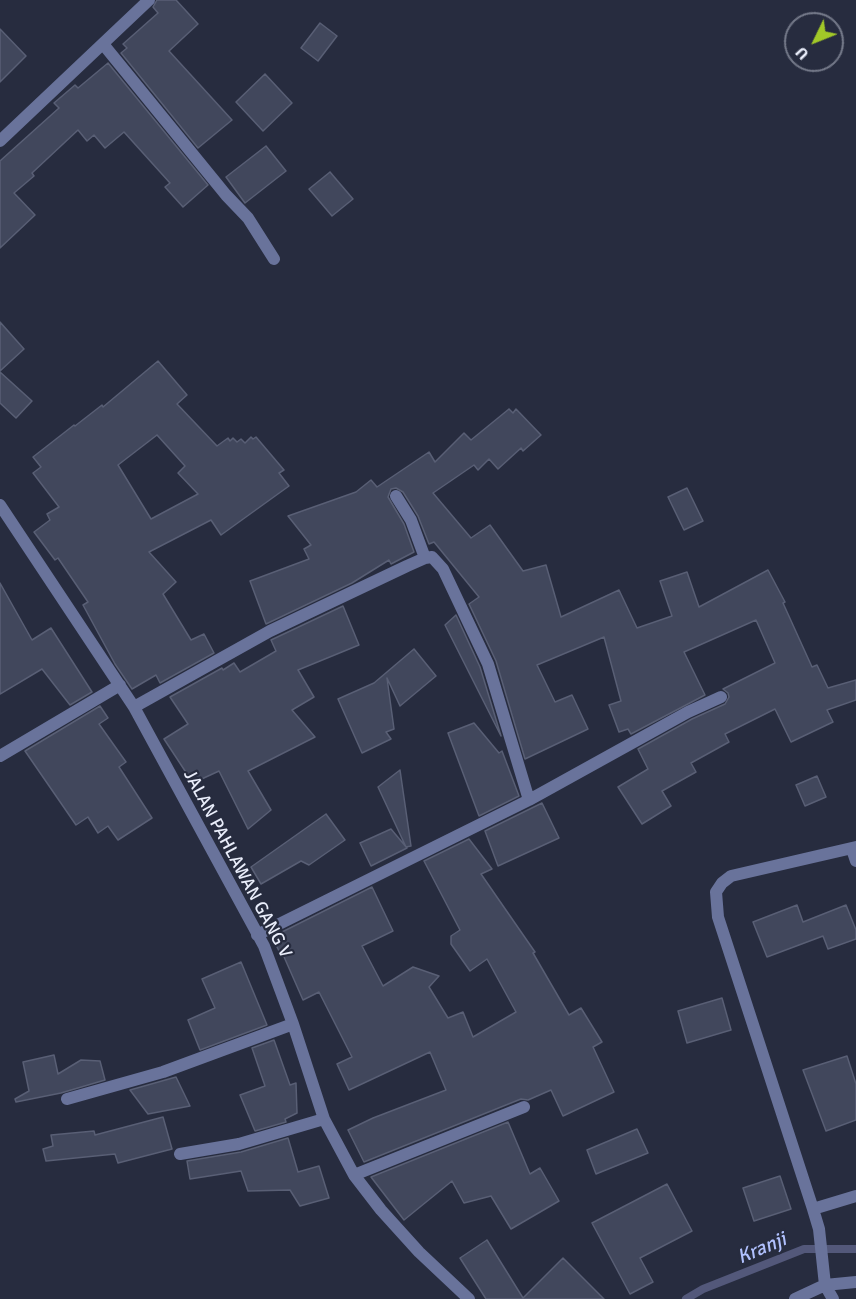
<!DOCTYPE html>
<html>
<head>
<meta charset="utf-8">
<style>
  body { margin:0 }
  #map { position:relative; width:856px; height:1299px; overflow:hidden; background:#272c3f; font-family:Signika,sans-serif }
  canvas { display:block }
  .north { position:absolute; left:784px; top:12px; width:60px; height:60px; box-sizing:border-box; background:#272c3f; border:2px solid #757a8a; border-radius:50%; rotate:227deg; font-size:16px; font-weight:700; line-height:24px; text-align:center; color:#eaeefb }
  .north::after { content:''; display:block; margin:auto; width:21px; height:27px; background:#a2c928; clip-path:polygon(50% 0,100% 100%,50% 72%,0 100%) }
</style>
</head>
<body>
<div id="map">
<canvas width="856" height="1299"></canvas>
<div class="north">U</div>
</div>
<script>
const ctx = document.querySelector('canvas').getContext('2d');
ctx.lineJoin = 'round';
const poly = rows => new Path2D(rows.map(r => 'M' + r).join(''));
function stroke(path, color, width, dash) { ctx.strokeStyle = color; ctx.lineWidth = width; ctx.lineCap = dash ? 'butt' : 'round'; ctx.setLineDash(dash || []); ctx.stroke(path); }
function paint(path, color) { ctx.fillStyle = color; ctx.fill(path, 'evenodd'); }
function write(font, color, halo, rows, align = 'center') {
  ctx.font = font + ' Signika,sans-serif'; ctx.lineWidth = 4.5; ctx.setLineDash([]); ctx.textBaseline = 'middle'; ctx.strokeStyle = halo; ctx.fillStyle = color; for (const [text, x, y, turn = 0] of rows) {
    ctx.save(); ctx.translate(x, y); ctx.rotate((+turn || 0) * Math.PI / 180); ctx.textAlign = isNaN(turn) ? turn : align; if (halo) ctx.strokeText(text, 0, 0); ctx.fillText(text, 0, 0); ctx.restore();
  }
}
const stream = poly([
  [686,1299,703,1289,804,1249,856,1249]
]);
const building = poly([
  [157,0,176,0,198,24,169,51,232,120,198,148,121,53,127,48,123,44,158,13,153,7,157,0],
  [320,23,337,36,318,61,301,48,320,23],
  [0,29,26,56,0,82,0,29],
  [108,63,208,185,183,207,165,187,170,183,124,132,105,148,94,135,87,141,78,130,32,173,34,176,14,193,35,215,0,248,0,161,59,108,54,103,75,85,78,88,108,63],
  [265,74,292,103,263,131,236,102,265,74],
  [266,146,286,171,245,203,226,177,266,146],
  [330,172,353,199,332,216,309,189,330,172],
  [0,322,24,349,0,371,0,322],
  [158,361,187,395,177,404,217,446,228,438,230,441,233,438,237,442,241,439,245,443,251,437,253,439,256,437,284,470,279,473,289,486,221,535,211,520,149,552,176,582,163,594,191,640,204,634,214,653,160,683,156,675,132,689,115,664,83,605,88,602,58,558,55,560,34,532,50,520,47,514,59,507,33,473,41,467,33,457,74,425,75,426,102,405,103,407,158,361],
  [157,435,185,466,178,473,198,494,151,519,118,465,157,435],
  [0,372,32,401,16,418,0,403,0,372],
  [509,409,513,413,516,409,541,435,523,451,521,448,498,469,489,459,478,470,474,465,433,493,471,538,490,525,523,571,546,565,561,617,619,590,637,628,672,616,660,581,687,572,699,607,768,570,785,602,783,603,812,667,817,665,828,688,856,680,856,700,827,710,833,722,791,742,775,709,725,734,729,742,691,763,696,772,662,791,671,806,642,824,618,787,648,769,638,749,692,719,725,704,729,697,728,693,723,689,775,663,756,620,684,652,705,695,631,734,628,729,619,732,609,705,621,701,604,637,537,665,555,702,572,695,588,729,525,759,496,661,469,604,479,597,434,542,429,544,418,516,403,492,396,488,391,489,388,497,404,524,414,552,391,564,389,560,352,583,266,624,250,581,309,559,304,549,311,545,288,516,356,492,371,480,377,487,429,452,435,462,464,433,471,440,509,409],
  [687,488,703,521,684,530,668,497,687,488],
  [0,583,32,640,51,628,92,692,70,705,42,669,0,694,0,583],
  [343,606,359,645,298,670,314,697,292,710,315,737,248,771,271,810,248,829,219,771,193,783,164,739,188,724,170,697,222,668,223,670,234,663,240,672,276,651,271,640,343,606],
  [456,615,480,667,501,736,445,625,456,615],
  [414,649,436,676,400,706,387,678,394,729,386,732,391,739,362,753,338,699,374,683,414,649],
  [100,706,108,718,99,724,126,762,119,767,152,818,118,840,108,826,98,833,88,817,76,825,25,751,100,706],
  [474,723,499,753,502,751,519,796,479,816,448,733,474,723],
  [400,770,411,846,406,847,378,787,400,770],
  [817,776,826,797,805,806,796,785,817,776],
  [542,803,559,838,498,866,485,831,542,803],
  [326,814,345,840,309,865,301,861,261,884,251,867,326,814],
  [391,829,407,848,371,866,360,843,391,829],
  [469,839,492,869,481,874,535,952,533,953,569,1015,581,1008,602,1042,593,1047,614,1092,563,1116,551,1090,528,1100,521,1099,364,1162,348,1130,373,1118,446,1090,430,1052,349,1090,337,1064,352,1057,319,992,303,1000,281,950,279,951,272,937,372,887,393,931,362,946,383,986,413,967,439,976,429,987,448,1018,463,1012,473,1037,516,1012,487,959,470,971,451,944,451,936,460,930,424,861,469,839],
  [797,905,803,922,846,905,856,930,856,939,828,949,823,936,767,957,753,922,797,905],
  [241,962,267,1025,200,1050,188,1020,215,1008,202,979,241,962],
  [722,998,731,1030,687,1043,678,1011,722,998],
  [274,1040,290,1085,296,1083,297,1113,285,1119,286,1122,255,1131,240,1095,265,1086,252,1048,274,1040],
  [54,1055,58,1074,81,1060,100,1061,105,1080,61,1093,16,1102,15,1099,29,1091,23,1062,54,1055],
  [847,1056,856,1084,856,1120,826,1131,803,1070,847,1056],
  [176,1077,190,1106,148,1114,130,1090,176,1077],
  [163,1117,172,1149,118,1163,115,1154,46,1161,43,1149,53,1146,51,1135,94,1131,95,1135,163,1117],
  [508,1122,530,1174,540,1168,559,1201,511,1229,491,1196,464,1203,452,1181,404,1220,371,1177,508,1122],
  [637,1129,648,1153,596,1174,587,1150,637,1129],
  [288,1138,298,1172,319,1166,329,1198,300,1206,290,1190,248,1191,241,1171,190,1179,187,1161,241,1152,288,1138],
  [780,1176,791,1209,754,1221,743,1188,780,1176],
  [667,1184,692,1231,640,1258,653,1282,630,1294,592,1223,667,1184],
  [487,1240,523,1298,563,1258,604,1299,486,1299,460,1258,487,1240]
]);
const minor = poly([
  [103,44,226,195,248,218,274,259],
  [0,141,149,0],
  [396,496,411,520,425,558],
  [0,505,134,707,264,946,293,1024,324,1119,354,1175,381,1210,419,1252,469,1299],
  [134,707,270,631,407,566,425,558,432,557,443,569,488,664,529,800],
  [0,756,120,685],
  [856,847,731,876,722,883,716,892,718,917,813,1209,819,1229,825,1285,856,1282],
  [852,849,856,861],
  [257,935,529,800,688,712,721,697],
  [67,1099,163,1072,293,1024],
  [180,1154,239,1144,324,1119],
  [354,1175,524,1107],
  [813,1209,856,1196],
  [795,1299,825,1285,833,1299]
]);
const streetNames = [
  ["JALAN PAHLAWAN GANG V",237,864,62]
];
const waterNames = [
  ["Kranji",762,1249,-23]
];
stroke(stream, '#53587a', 8);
paint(building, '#41475c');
stroke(building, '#595f75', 1.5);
stroke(minor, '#69739b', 12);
write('18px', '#eaeefb', '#272c3f', streetNames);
write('italic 20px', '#b0c0fd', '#272c3f', waterNames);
</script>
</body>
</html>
